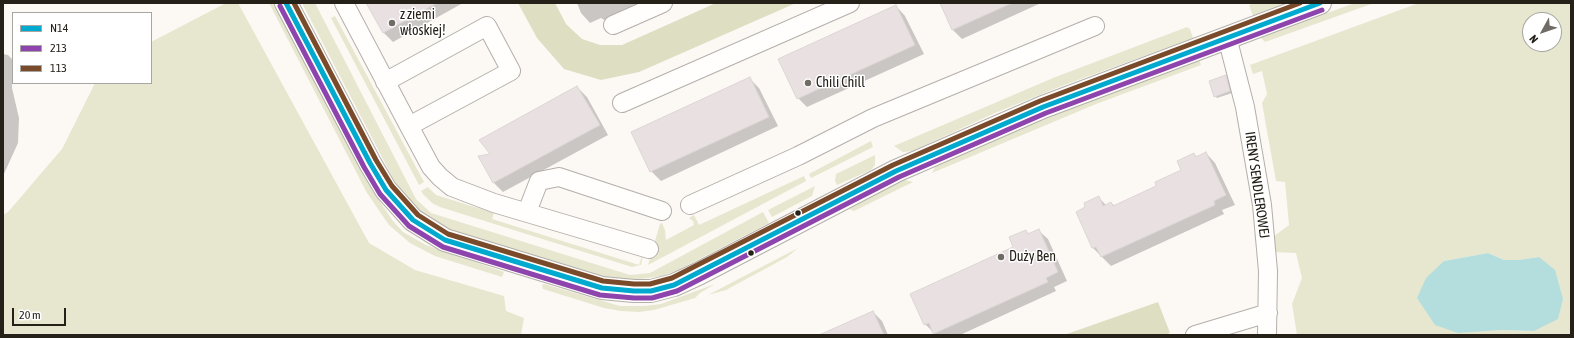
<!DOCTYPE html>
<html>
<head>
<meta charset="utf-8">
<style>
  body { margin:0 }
  #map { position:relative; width:1574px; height:338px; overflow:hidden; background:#fcf8f4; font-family:"Asap Condensed",sans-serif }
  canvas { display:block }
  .frame { position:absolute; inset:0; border:4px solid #252018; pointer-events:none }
  .legend { position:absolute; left:12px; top:12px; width:140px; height:72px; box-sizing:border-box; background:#fff; border:1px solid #a8a6a3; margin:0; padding:5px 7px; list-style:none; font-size:12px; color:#252018 }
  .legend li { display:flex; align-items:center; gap:8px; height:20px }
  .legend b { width:20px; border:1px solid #a8a6a3 }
  .north { position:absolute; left:1522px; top:12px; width:40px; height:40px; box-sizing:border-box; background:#fff; border:1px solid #a8a6a3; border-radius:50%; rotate:230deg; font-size:11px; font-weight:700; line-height:16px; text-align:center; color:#252018 }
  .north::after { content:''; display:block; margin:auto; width:14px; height:18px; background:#706c65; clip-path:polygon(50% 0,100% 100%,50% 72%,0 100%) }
  .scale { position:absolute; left:12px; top:308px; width:54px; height:18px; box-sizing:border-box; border:2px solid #252018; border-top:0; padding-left:5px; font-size:12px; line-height:14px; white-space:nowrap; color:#252018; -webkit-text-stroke:3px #fff; paint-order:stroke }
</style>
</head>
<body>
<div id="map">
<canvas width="1574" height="338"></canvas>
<div class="frame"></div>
<ul class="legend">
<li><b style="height:5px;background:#00a9ce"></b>N14</li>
<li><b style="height:5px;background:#8e44ad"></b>213</li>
<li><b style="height:5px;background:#7a4b2a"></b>113</li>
</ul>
<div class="north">N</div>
<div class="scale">20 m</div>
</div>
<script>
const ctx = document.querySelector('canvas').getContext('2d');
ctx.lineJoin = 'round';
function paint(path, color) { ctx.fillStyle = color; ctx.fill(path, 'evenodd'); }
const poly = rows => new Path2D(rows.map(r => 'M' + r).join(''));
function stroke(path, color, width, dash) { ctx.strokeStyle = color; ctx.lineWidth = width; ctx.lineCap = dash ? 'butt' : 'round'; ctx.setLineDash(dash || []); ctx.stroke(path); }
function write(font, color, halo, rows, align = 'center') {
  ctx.font = font + ' "Asap Condensed",sans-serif'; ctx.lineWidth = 3; ctx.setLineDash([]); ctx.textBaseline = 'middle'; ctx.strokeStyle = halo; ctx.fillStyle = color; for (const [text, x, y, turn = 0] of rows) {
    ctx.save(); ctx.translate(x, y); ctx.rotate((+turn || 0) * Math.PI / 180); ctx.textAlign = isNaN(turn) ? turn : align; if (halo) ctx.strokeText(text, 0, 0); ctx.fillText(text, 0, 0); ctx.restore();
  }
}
const green = poly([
  [226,3,238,3,369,243,415,270,504,296,506,311,524,318,521,335,3,335,3,215,8,212,62,149,95,83,151,83,151,42],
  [269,3,276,3,372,190,393,221,403,232,426,245,504,272,502,277,435,256,410,243,389,225,367,193],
  [302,3,315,3,416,199,431,213,630,275,650,273,763,212,769,223,678,270,662,276,641,279,618,280,598,276,449,230,434,221,418,209,397,186],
  [1254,3,1288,3,1253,16,1249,5],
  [1355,3,1374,3,1265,42,1260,37],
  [1419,3,1571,3,1571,335,1297,335,1292,304,1302,278,1296,253,1272,252,1273,237,1289,225,1285,182,1276,181,1262,103,1267,94,1262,71,1253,74,1250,65],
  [1530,20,1554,20,1554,44,1530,44],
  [1488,253,1504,260,1518,260,1539,257,1534,331,1500,330,1444,261],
  [335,16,424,182,419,185,331,18],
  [1187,27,1190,29,1193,38,1059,87,995,113,912,151,903,152,894,146,1053,78],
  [1199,59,1201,65,1096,104,932,173,936,165,1033,123,1100,96],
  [871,141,873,147,811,178,809,174],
  [875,155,875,165,871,170,837,185,835,181,836,174],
  [804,176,806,181,648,265,660,224,662,223,665,230,666,240,694,225,693,221,689,218,694,215,699,225],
  [904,180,913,182,854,211,849,209],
  [815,186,812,196,772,217,768,210],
  [428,187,436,195,494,213,492,219,639,265,644,249,641,265,632,267,440,207,432,203,423,194,421,191],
  [798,248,787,257,726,290,708,295],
  [544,284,620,306,645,306,661,304,715,284,700,293,695,298,654,310,639,312,621,311,604,308,543,289,542,285]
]);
const forest = poly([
  [518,3,555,3,566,24,582,39,600,45,622,45,716,3,796,3,639,72,601,80,564,69,537,38],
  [1158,302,1170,333,1164,335,1064,335]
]);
const water = poly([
  [1488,253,1504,260,1518,260,1539,257,1555,270,1563,299,1558,319,1534,331,1500,330,1458,333,1435,325,1417,298,1426,278,1444,261]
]);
const shadow = poly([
  [374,3,463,3,393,42,383,32],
  [577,3,642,3,604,20,601,18,590,23,581,13],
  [940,3,1041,3,962,39,953,30],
  [896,6,905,16,924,54,807,107,798,98],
  [3,54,8,55,13,60,12,88,19,118,18,143,3,176],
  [1226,76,1232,93,1217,98,1215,96],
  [750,79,759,88,778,126,661,181,651,171],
  [577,87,587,97,608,135,503,192,494,183,480,157,492,155],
  [1206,153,1215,163,1235,205,1222,210,1224,214,1111,266,1093,248,1077,212,1087,208,1099,198,1106,205,1111,203,1115,206,1158,187,1182,171,1194,154,1197,157],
  [1038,230,1048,239,1067,281,1054,287,1056,291,960,335,936,335,925,324,912,294,1015,247,1026,231,1029,234],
  [873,312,882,321,888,335,822,335]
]);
const building = poly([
  [366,3,437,3,383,33,366,3],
  [940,3,1012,3,952,30,940,3],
  [896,5,915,45,797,99,778,59,896,5],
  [1226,75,1230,91,1214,97,1209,81,1226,75],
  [750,77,769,117,650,172,631,132,750,77],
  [577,86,600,125,493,183,478,156,490,154,479,140,577,86],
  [1206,152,1226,195,1214,201,1215,205,1101,257,1096,247,1092,248,1076,212,1085,207,1084,203,1099,196,1103,206,1111,202,1113,206,1156,186,1155,182,1181,170,1177,161,1194,153,1196,157,1206,152],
  [1039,229,1058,272,1046,278,1048,282,933,334,929,323,924,325,910,294,1013,247,1009,237,1026,230,1028,234,1039,229],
  [873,311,884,335,819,335,873,311]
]);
const minor = poly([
  [344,3,409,126,431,167,440,177,452,187,494,203,649,249],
  [613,25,663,3],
  [1227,37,1245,107,1262,205,1268,271,1267,335],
  [385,82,487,26,511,71,409,126],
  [622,103,850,3],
  [690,205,798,156,873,118,1095,26],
  [527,212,539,181,559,177,662,211],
  [1195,335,1268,313]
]);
const tertiary = poly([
  [286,3,370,163,386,190,413,220,445,240,602,288,634,291,651,291,674,285,698,274,896,171,1043,107,1320,3]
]);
const bus1 = poly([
  [286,3,370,163,386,190,413,220,445,240,602,288,634,291,651,291,674,285,896,171,1043,107,1320,3]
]);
const bus2 = poly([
  [280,6,364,167,380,194,409,226,443,247,600,295,634,298,652,298,677,291,899,177,1046,113,1322,10]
]);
const bus3 = poly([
  [294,3,376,160,392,186,418,215,448,234,603,281,634,284,650,284,672,278,893,165,1040,101,1300,3]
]);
const markers = [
  [392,23,4,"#706c65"],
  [808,83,4,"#706c65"],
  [798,213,3.5,"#252018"],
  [751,253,3.5,"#252018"],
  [1001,257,4,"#706c65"]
];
const poiNames = [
  ["z ziemi",400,15],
  ["włoskiej!",400,31],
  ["Chili Chill",816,83],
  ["Duży Ben",1009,257]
];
const streetNames = [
  ["IRENY SENDLEROWEJ",1257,185,82]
];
paint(green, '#e7e7cf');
paint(forest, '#dddec2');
paint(water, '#b4dede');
paint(shadow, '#0003');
paint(building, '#e8e0e1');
stroke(building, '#dcd5d5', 1);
stroke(minor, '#b4afaa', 20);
stroke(tertiary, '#b4afaa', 24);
stroke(minor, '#fffefd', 18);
stroke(tertiary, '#fffefd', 22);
stroke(bus1, '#00a9ce', 5);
stroke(bus2, '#8e44ad', 5);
stroke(bus3, '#7a4b2a', 5);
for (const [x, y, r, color] of markers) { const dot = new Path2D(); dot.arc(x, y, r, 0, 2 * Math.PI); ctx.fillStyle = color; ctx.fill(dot); stroke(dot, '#fff', 1.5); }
write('14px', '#252018', '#fff', poiNames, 'left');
write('14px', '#252018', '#fff', streetNames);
</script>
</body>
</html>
